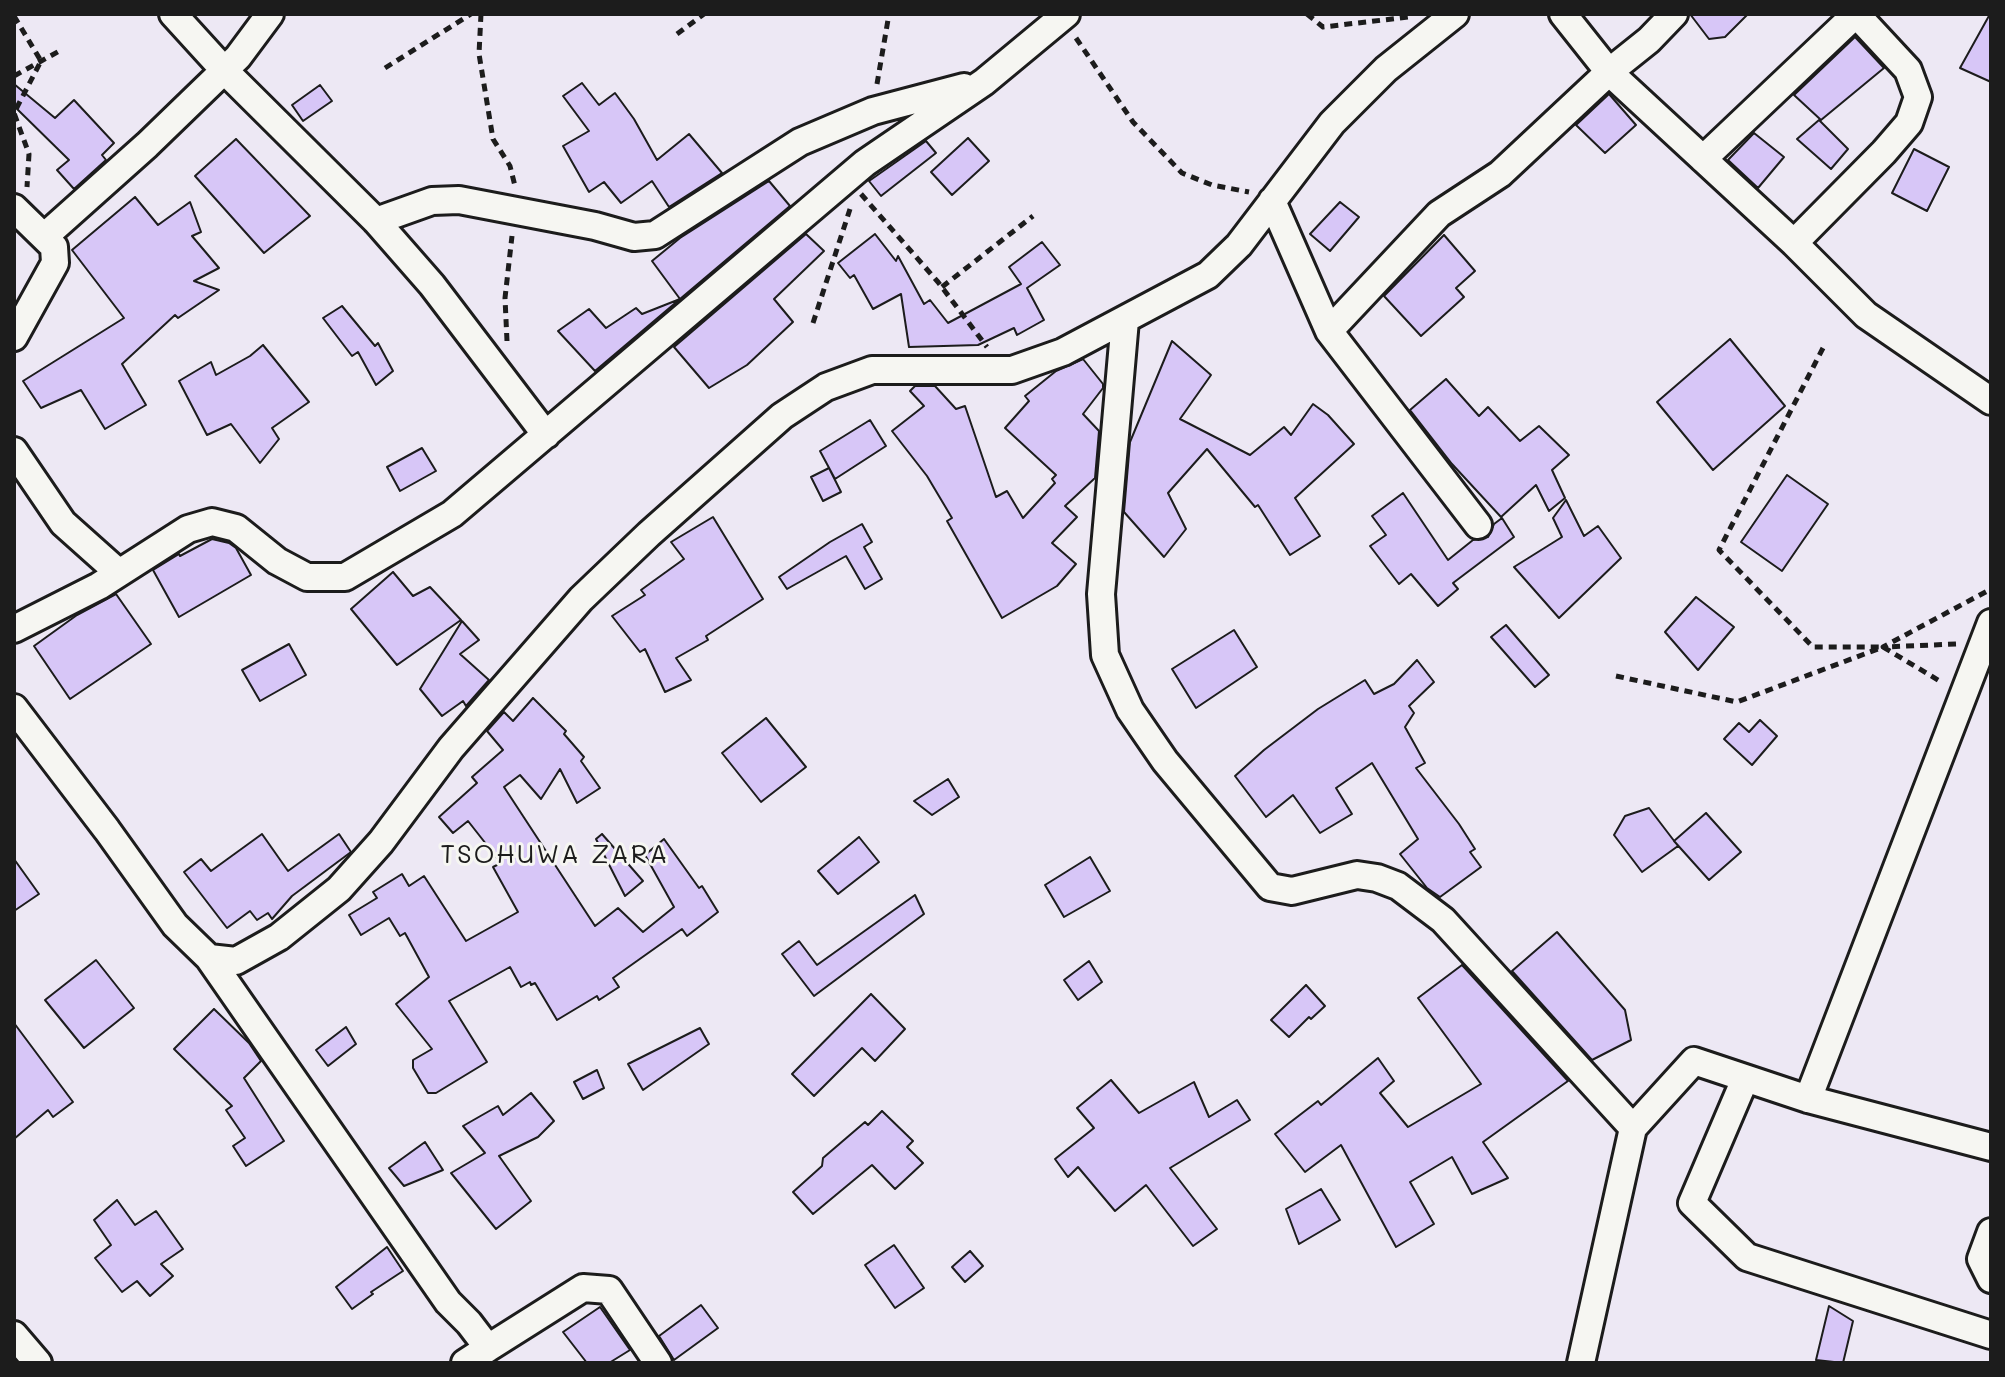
<!DOCTYPE html>
<html>
<head>
<meta charset="utf-8">
<style>
  body { margin:0 }
  #map { position:relative; width:2005px; height:1377px; overflow:hidden; background:#ede8f4; font-family:Mali,sans-serif }
  canvas { display:block }
  .frame { position:absolute; inset:0; border:16px solid #1c1c1c; pointer-events:none }
</style>
</head>
<body>
<div id="map">
<canvas width="2005" height="1377"></canvas>
<div class="frame"></div>
</div>
<script>
const ctx = document.querySelector('canvas').getContext('2d');
ctx.lineJoin = 'round';
function paint(path, color) { ctx.fillStyle = color; ctx.fill(path, 'evenodd'); }
const poly = rows => new Path2D(rows.map(r => 'M' + r).join(''));
function stroke(path, color, width, dash) { ctx.strokeStyle = color; ctx.lineWidth = width; ctx.lineCap = dash ? 'butt' : 'round'; ctx.setLineDash(dash || []); ctx.stroke(path); }
function write(font, color, halo, rows, align = 'center') {
  ctx.font = font + ' Mali,sans-serif'; ctx.lineWidth = 6; ctx.setLineDash([]); ctx.textBaseline = 'middle'; ctx.strokeStyle = halo; ctx.fillStyle = color; for (const [text, x, y, turn = 0] of rows) {
    ctx.save(); ctx.translate(x, y); ctx.rotate((+turn || 0) * Math.PI / 180); ctx.textAlign = isNaN(turn) ? turn : align; if (halo) ctx.strokeText(text, 0, 0); ctx.fillText(text, 0, 0); ctx.restore();
  }
}
const building = poly([
  [1690,14,1748,14,1725,37,1709,39,1690,14],
  [1990,14,1991,14,1991,82,1960,68,1990,14],
  [1855,37,1884,68,1821,120,1794,95,1855,37],
  [582,83,599,105,615,93,634,119,657,160,689,134,722,173,669,207,652,181,621,203,604,182,589,192,563,146,589,131,563,96,582,83],
  [14,84,55,118,74,100,114,143,102,155,106,160,74,189,57,170,69,160,14,106,14,84],
  [320,85,332,101,303,121,292,105,320,85],
  [1609,94,1636,125,1605,153,1576,125,1609,94],
  [1819,120,1848,149,1831,169,1797,139,1819,120],
  [1754,133,1784,157,1758,188,1728,160,1754,133],
  [968,138,989,161,952,195,931,172,968,138],
  [236,139,310,216,264,253,195,176,236,139],
  [926,141,936,153,881,196,869,181,926,141],
  [1914,149,1949,167,1927,211,1892,193,1914,149],
  [769,181,790,206,680,299,652,261,680,238,769,181],
  [135,197,158,225,190,202,201,232,192,236,219,268,194,281,219,290,178,318,175,315,122,364,146,405,105,429,81,390,41,408,23,381,124,318,72,250,135,197],
  [1340,202,1359,217,1330,251,1310,234,1340,202],
  [806,234,824,251,774,299,793,322,747,365,709,388,674,347,806,234],
  [875,234,896,261,898,256,924,304,930,300,948,323,1021,284,1009,267,1042,242,1060,265,1027,288,1044,320,1017,335,1014,328,978,345,909,347,901,294,873,309,854,275,850,278,838,263,875,234],
  [1444,235,1475,271,1456,288,1464,297,1421,336,1384,296,1444,235],
  [680,299,595,371,558,331,589,309,606,328,636,308,642,314,680,299],
  [342,306,375,346,378,343,393,371,376,385,358,352,352,356,323,318,342,306],
  [1730,339,1785,406,1713,470,1657,402,1730,339],
  [1172,341,1211,375,1180,419,1250,455,1284,427,1291,435,1313,404,1328,415,1354,444,1295,498,1320,536,1290,555,1258,505,1255,507,1207,449,1168,493,1186,529,1164,557,1124,512,1130,442,1172,341],
  [263,345,309,402,272,428,279,439,260,463,231,424,207,435,179,381,211,362,216,375,250,356,263,345],
  [1083,359,1103,384,1103,388,1083,414,1099,431,1095,478,1065,506,1077,517,1052,543,1076,564,1057,586,1002,618,947,521,952,518,927,476,892,431,924,406,910,391,915,386,935,386,956,409,965,406,996,497,1007,491,1023,518,1055,483,1052,479,1056,475,1005,428,1029,401,1025,396,1056,371,1083,359],
  [1446,379,1479,416,1488,407,1520,441,1539,426,1569,455,1552,470,1565,498,1549,511,1536,485,1501,517,1452,464,1410,410,1446,379],
  [870,420,886,446,835,479,820,451,870,420],
  [422,448,436,471,400,491,387,467,422,448],
  [829,468,841,492,823,501,811,477,829,468],
  [1787,475,1828,504,1782,571,1741,542,1787,475],
  [1403,493,1448,560,1473,540,1488,537,1494,524,1502,518,1514,537,1453,583,1458,589,1438,606,1411,574,1399,584,1370,546,1386,535,1372,516,1403,493],
  [1566,500,1584,536,1598,526,1621,558,1559,618,1514,567,1562,537,1553,518,1566,500],
  [713,517,763,599,706,636,708,640,676,658,691,680,665,692,645,649,640,652,612,616,645,595,641,590,684,559,671,542,713,517],
  [862,524,872,542,864,547,882,579,865,589,846,556,787,589,779,577,830,542,862,524],
  [212,539,229,543,236,548,251,575,179,617,153,570,179,554,180,556,212,539],
  [393,572,413,596,430,587,461,620,397,665,351,609,393,572],
  [116,594,151,644,70,699,34,646,77,615,116,594],
  [1696,597,1734,627,1698,670,1665,632,1696,597],
  [462,621,479,640,460,654,489,680,466,706,463,701,442,716,420,689,462,621],
  [1506,625,1549,675,1535,687,1491,637,1506,625],
  [1234,630,1257,667,1196,708,1172,669,1234,630],
  [289,644,306,675,260,701,242,670,289,644],
  [1417,660,1434,682,1409,706,1414,713,1405,727,1425,763,1416,768,1459,824,1475,849,1470,852,1481,867,1440,897,1427,888,1400,854,1418,839,1372,763,1336,788,1352,814,1320,833,1293,795,1266,817,1235,776,1264,750,1318,709,1365,680,1374,694,1394,684,1417,660],
  [533,698,566,731,564,734,584,757,581,761,600,788,577,803,560,769,541,799,520,775,504,787,595,926,618,908,643,932,674,907,645,855,664,839,699,888,702,886,718,912,687,936,682,929,613,978,619,987,599,1000,597,996,557,1020,535,983,531,985,530,982,521,987,510,967,449,1001,487,1062,436,1093,428,1093,413,1068,413,1060,432,1049,396,1004,429,977,405,933,400,936,389,918,361,935,349,915,377,898,373,892,402,874,409,886,424,876,466,941,518,912,493,867,501,863,468,821,453,833,439,817,477,783,472,777,503,750,487,731,504,712,513,721,533,698],
  [766,718,806,767,761,802,722,753,766,718],
  [1760,720,1777,736,1752,765,1724,739,1739,723,1749,732,1760,720],
  [948,779,959,797,932,815,914,801,948,779],
  [1649,808,1678,846,1642,872,1614,835,1625,816,1649,808],
  [1706,813,1741,852,1709,880,1674,841,1706,813],
  [262,834,288,871,339,834,351,852,292,896,272,919,268,913,257,920,250,911,227,928,184,872,201,859,211,871,262,834],
  [602,834,643,881,625,896,596,839,602,834],
  [859,837,879,862,838,894,818,871,859,837],
  [1090,857,1110,891,1064,917,1045,885,1090,857],
  [14,859,39,894,14,911,14,859],
  [915,895,924,914,814,996,782,954,799,941,817,965,915,895],
  [1557,932,1625,1010,1631,1040,1592,1060,1512,971,1557,932],
  [96,960,134,1008,84,1048,45,1000,96,960],
  [1089,961,1102,982,1078,1000,1064,980,1089,961],
  [1462,965,1568,1081,1483,1142,1508,1178,1472,1194,1452,1157,1410,1182,1434,1224,1396,1247,1341,1145,1305,1172,1275,1134,1318,1101,1321,1105,1378,1058,1394,1081,1380,1093,1408,1127,1481,1084,1418,998,1462,965],
  [1306,985,1325,1006,1311,1019,1309,1017,1289,1037,1271,1020,1306,985],
  [871,994,905,1029,875,1061,862,1048,814,1096,792,1074,871,994],
  [214,1009,249,1043,261,1061,244,1078,284,1141,246,1166,233,1146,245,1138,226,1110,232,1106,174,1049,214,1009],
  [14,1023,73,1102,53,1117,48,1110,14,1139,14,1023],
  [346,1027,356,1044,328,1066,316,1050,346,1027],
  [700,1028,709,1044,643,1090,628,1064,700,1028],
  [597,1070,604,1088,583,1099,574,1082,597,1070],
  [1111,1080,1139,1113,1194,1082,1209,1117,1237,1100,1250,1120,1170,1168,1217,1229,1193,1246,1146,1185,1115,1211,1078,1167,1068,1177,1055,1159,1094,1128,1077,1108,1111,1080],
  [531,1093,554,1121,538,1137,499,1156,531,1201,496,1229,451,1173,485,1153,463,1126,498,1106,503,1115,531,1093],
  [882,1111,913,1141,907,1147,923,1163,895,1189,872,1165,813,1214,793,1192,822,1166,823,1158,865,1122,868,1125,882,1111],
  [425,1142,443,1170,404,1186,389,1168,425,1142],
  [1321,1189,1340,1220,1299,1244,1286,1209,1321,1189],
  [117,1200,135,1225,156,1211,183,1249,161,1264,173,1276,150,1296,137,1281,122,1292,95,1258,111,1245,94,1220,117,1200],
  [894,1245,924,1288,895,1308,865,1265,894,1245],
  [387,1247,403,1271,371,1292,373,1294,352,1309,336,1287,387,1247],
  [970,1251,983,1266,965,1282,952,1267,970,1251],
  [701,1305,718,1328,674,1360,659,1336,701,1305],
  [1829,1306,1853,1321,1843,1363,1816,1360,1829,1306],
  [600,1307,630,1350,609,1363,587,1363,563,1332,600,1307]
]);
const path = poly([
  [481,14,479,54,493,139,510,166,515,186],
  [1307,14,1323,27,1409,17],
  [14,16,41,61,14,113,29,154,27,187],
  [677,34,704,14],
  [1076,38,1133,122,1182,173,1212,185,1249,192],
  [385,68,471,14],
  [14,76,63,49],
  [877,84,889,14],
  [861,194,938,282,987,347],
  [942,287,1033,216],
  [813,323,850,209],
  [507,341,505,298,512,236],
  [1823,348,1719,550,1813,647,1883,647],
  [1956,644,1883,647,1991,589],
  [1616,676,1737,702,1883,647,1943,683]
]);
const minor = poly([
  [173,14,224,70,376,221,432,285,546,435],
  [1563,14,1609,72,1794,243,1866,315,1991,401],
  [1703,159,1856,14],
  [1272,201,1329,331,1478,525],
  [14,208,54,247,55,263,14,337],
  [376,221,432,201,459,200,595,226,634,237,655,235,800,142,873,111,964,87],
  [44,237,147,145,238,57,270,14],
  [1794,243,1884,152,1909,123,1918,97,1908,70,1856,14],
  [1125,320,1101,594,1105,655,1130,710,1165,761,1270,887,1292,891,1357,875,1377,878,1398,886,1443,920,1633,1128,1694,1061,1808,1099,1991,1147],
  [1329,331,1439,214,1500,174,1609,72,1649,40,1674,14],
  [14,451,63,523,119,573],
  [14,629,99,586,188,529,212,522,236,528,277,561,307,577,345,577,452,514,865,163,984,82,1066,14],
  [14,708,107,830,175,925,209,958,236,961,279,937,339,889,381,842,451,748,581,599,649,534,782,416,826,387,872,370,1012,370,1063,352,1208,275,1239,245,1332,123,1386,69,1455,14],
  [209,958,448,1302,469,1323,488,1348,583,1288,609,1290,658,1363],
  [1745,1079,1692,1203,1747,1257,1991,1335],
  [1808,1099,1991,623],
  [1991,1232,1981,1259,1991,1279],
  [14,1335,38,1363],
  [465,1363,488,1348],
  [1581,1363,1633,1128]
]);
const quarterNames = [
  ["TSOHUWA ZARA",555,855]
];
paint(building, '#d7c6f7');
stroke(building, '#1c1c1c', 2);
stroke(minor, '#1c1c1c', 32);
stroke(path, '#1c1c1c', 5, [8, 6]);
stroke(minor, '#f6f6f2', 26);
ctx.letterSpacing = '2px';
write('26px', '#1c1c1c', '#f6f6f2', quarterNames);
ctx.letterSpacing = '0px';
</script>
</body>
</html>
